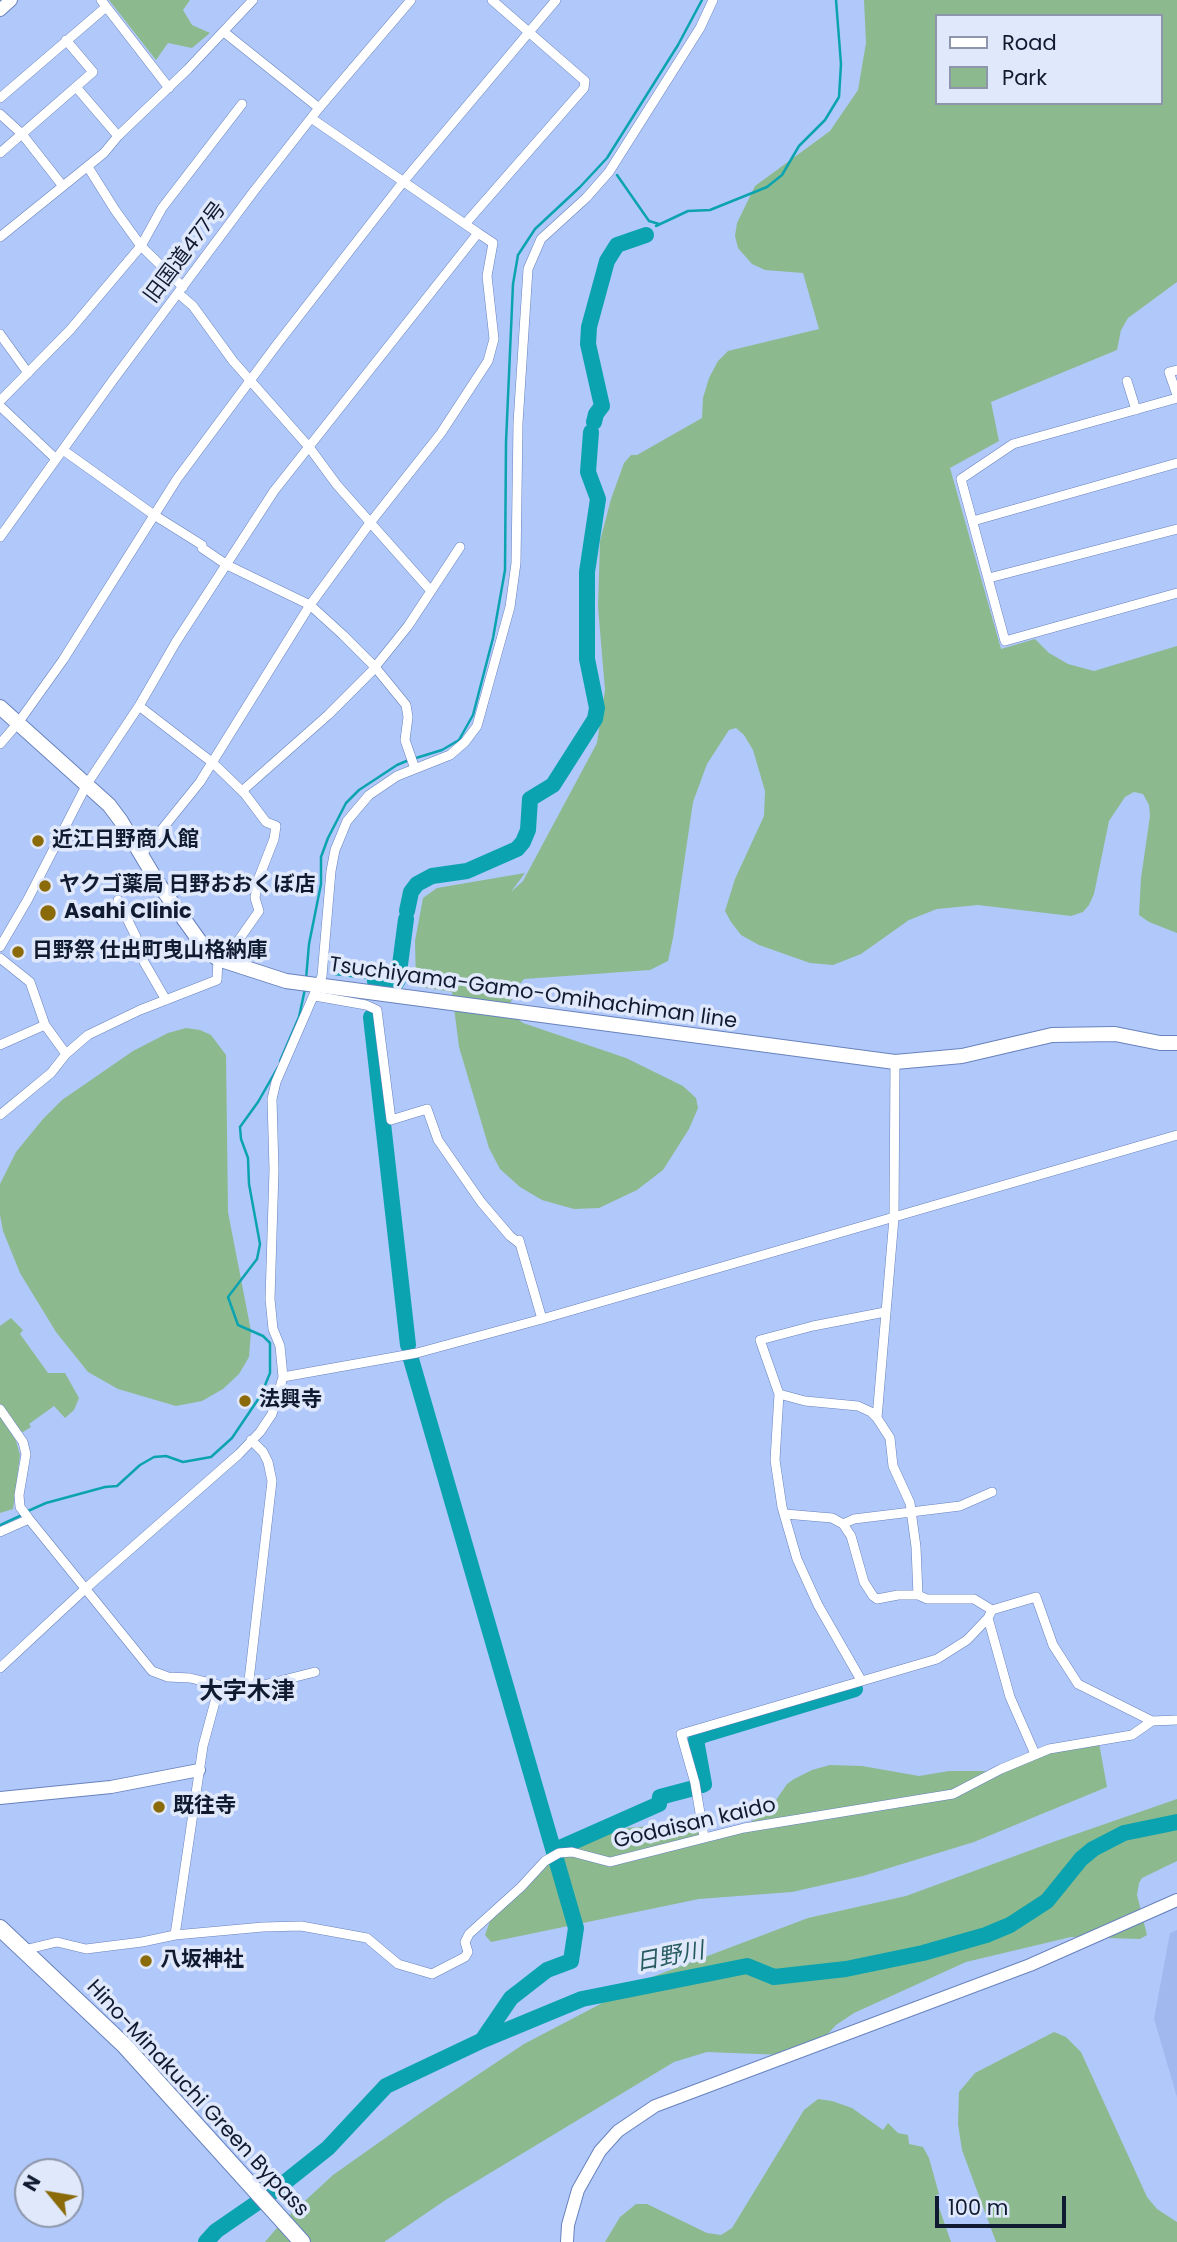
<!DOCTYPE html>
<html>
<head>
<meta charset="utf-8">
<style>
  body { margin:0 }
  #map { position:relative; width:1177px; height:2242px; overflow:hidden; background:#b1c8fa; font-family:Poppins,sans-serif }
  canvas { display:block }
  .legend { position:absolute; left:935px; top:14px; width:228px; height:91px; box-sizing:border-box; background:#e0e9fc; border:2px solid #8d96ab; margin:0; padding:9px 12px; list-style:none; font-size:21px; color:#101a31 }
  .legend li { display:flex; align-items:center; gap:14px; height:35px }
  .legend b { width:35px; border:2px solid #8d96ab }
  .north { position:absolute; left:14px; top:2158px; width:70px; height:70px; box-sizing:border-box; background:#e0e9fc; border:2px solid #8d96ab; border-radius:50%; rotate:300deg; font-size:19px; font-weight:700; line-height:28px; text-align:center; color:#101a31 }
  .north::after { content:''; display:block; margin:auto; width:24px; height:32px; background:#8b6a0a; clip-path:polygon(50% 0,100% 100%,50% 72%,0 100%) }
  .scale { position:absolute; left:935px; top:2196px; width:131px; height:32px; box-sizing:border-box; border:4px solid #101a31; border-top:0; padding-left:9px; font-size:21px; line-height:24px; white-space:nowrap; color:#101a31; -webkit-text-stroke:5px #e0e9fc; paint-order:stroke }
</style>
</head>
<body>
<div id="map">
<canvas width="1177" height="2242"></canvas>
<ul class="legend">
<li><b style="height:9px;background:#fff"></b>Road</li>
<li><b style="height:19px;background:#8cba8e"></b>Park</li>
</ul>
<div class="north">N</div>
<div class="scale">100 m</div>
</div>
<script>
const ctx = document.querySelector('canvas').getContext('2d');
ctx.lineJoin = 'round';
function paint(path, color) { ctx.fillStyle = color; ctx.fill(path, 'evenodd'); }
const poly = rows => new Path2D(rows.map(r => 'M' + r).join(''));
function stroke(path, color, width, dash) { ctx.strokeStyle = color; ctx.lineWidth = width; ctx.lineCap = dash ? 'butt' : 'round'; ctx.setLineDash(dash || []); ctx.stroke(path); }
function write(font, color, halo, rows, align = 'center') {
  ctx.font = font + ' Poppins,"Noto Sans JP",sans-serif'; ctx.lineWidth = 7; ctx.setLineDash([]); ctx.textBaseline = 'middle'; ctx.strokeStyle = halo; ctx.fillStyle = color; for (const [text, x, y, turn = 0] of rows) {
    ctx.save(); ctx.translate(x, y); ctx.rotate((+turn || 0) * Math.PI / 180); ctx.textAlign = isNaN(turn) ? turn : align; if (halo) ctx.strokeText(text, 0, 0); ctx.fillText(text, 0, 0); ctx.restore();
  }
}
const built = poly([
  [1177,1930,1177,2097,1154,2019,1170,1933]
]);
const green = poly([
  [109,0,190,0,183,10,192,25,210,33,192,48,168,43,156,60],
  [864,0,1177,0,1177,282,1128,318,1121,330,1117,350,991,402,999,441,950,468,1001,649,1035,639,1049,653,1068,664,1094,671,1177,646,1177,933,1149,922,1139,915,1141,878,1150,816,1149,805,1143,794,1134,792,1125,797,1109,821,1094,894,1089,905,1083,912,1071,916,978,905,937,909,909,920,861,954,833,965,810,963,759,945,741,935,731,922,725,911,735,879,764,816,765,791,753,750,744,735,736,728,729,730,707,764,693,802,673,938,668,961,650,970,524,979,515,990,510,1005,512,1014,523,1023,626,1058,683,1086,696,1098,698,1108,689,1129,663,1170,637,1190,599,1208,574,1209,542,1200,520,1187,500,1169,489,1148,459,1047,452,992,416,986,415,941,423,898,437,888,525,873,511,892,523,881,597,743,605,690,598,607,600,541,611,499,624,463,631,455,637,455,702,418,703,398,709,378,718,361,728,351,819,329,803,273,765,270,752,264,738,248,735,236,737,223,755,186,830,131,858,90,866,43],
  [937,16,1161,16,1161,103,937,103],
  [186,1028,200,1030,211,1035,226,1055,228,1212,251,1331,249,1357,239,1374,223,1389,202,1401,176,1406,118,1389,88,1372,56,1332,20,1273,3,1231,0,1215,0,1184,16,1152,43,1119,62,1100,133,1051,168,1033],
  [11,1318,23,1330,20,1334,48,1373,65,1373,79,1398,74,1410,65,1418,54,1406,29,1424,31,1427,23,1432,19,1431,0,1404,0,1326],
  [0,1414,16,1441,20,1455,13,1509,0,1513],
  [1099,1743,1107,1787,974,1842,863,1876,792,1892,699,1899,491,1942,485,1935,491,1918,562,1851,625,1828,650,1826,710,1833,749,1823,770,1809,787,1784,794,1779,812,1770,830,1765,862,1766,919,1776,949,1771,1008,1771,1041,1755],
  [1177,1799,1177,1861,1142,1878,1139,1883,1137,1895,1147,1935,1140,1939,1071,1937,966,1962,854,2013,836,2025,825,2037,784,2055,707,2052,674,2062,447,2199,384,2242,265,2242,281,2223,333,2175,422,2112,524,2044,652,1977,808,1918,906,1896,1053,1842],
  [1054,2032,1066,2037,1081,2052,1147,2197,1157,2209,1177,2222,1177,2242,996,2242,962,2150,958,2124,959,2092,975,2073],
  [818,2099,832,2101,852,2108,883,2130,888,2123,898,2133,908,2135,909,2144,923,2147,929,2158,939,2194,935,2196,951,2242,605,2242,620,2217,636,2204,647,2204,707,2233,721,2235,732,2228,804,2110]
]);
const stream = poly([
  [617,175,649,221,659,224],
  [656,226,688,211,710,210,767,187,782,175,799,146,825,120,839,97,841,64,836,0],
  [416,758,442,750,459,740,473,715,493,638,505,570,506,442,513,284,518,255,535,229,580,187,607,158,678,45,702,0],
  [335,974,375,979],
  [306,979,309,944,321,884,321,857,328,838,346,803,359,790,397,765,409,760],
  [280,1061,299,1017,305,989],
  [28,1511,46,1503,105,1487,117,1486,140,1465,154,1457,166,1456,183,1462,211,1457,232,1438,261,1395,270,1373,270,1343,263,1336,238,1325,228,1297,257,1259,260,1244,249,1184,248,1158,241,1139,240,1127,258,1102,278,1067],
  [0,1525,22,1515]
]);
const river = poly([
  [594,422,596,414,602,406,588,344,589,327,607,261,617,245,646,235],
  [407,911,411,892,417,884,432,876,467,871,517,849,523,842,528,830,530,799,553,785,595,719,597,708,587,659,587,572,598,499,588,472,591,432],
  [375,982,375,979,396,983,398,980,406,919],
  [371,1017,408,1345],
  [411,1359,576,1928,571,1961,547,1970,511,1998,483,2039],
  [702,1785,704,1784,696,1740,703,1735,855,1689],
  [555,1850,659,1804,660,1797,694,1788],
  [206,2242,216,2231,274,2191,328,2148,386,2086,483,2040,582,1999,747,1966,774,1977,846,1969,923,1953,986,1935,1010,1925,1047,1901,1081,1859,1093,1849,1124,1833,1177,1822]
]);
const street = poly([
  [101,0,169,88],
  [224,32,319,108],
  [76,87,118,136],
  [0,98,106,7],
  [0,114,22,134,62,185],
  [0,153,93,72,66,40],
  [88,167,115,210,141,246,183,287],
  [465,224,584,88,585,81,492,0],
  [0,237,104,153,118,136,188,69,253,0],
  [178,293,193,306,233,361,309,447,337,485,431,591],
  [0,334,28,373],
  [1177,370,1169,372,1177,395],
  [1127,381,1136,410],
  [1177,398,1013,444,961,479,1005,641,1177,593],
  [0,401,70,330,141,246,162,208,242,104],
  [0,406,56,459],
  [63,450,154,515,202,545,202,548,227,565,310,605,343,635,375,667,406,705,408,717,405,740,415,769],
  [973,521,1177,463],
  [0,537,113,380,254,191,319,108,411,0],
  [989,578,1177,529],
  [375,667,408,626,460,547],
  [139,706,213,763,245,794,266,822,276,826,274,839,258,880,255,898,259,911,224,961],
  [0,744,18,723,63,660,177,479,278,343,403,182,556,0],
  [242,791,328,715,375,668],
  [142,854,200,782,310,605,370,523,441,433,488,361,494,339,487,276,493,243,478,233],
  [118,900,136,937,144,962,166,1000],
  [0,947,28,899,87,784,139,706,176,642,274,491,478,233,311,118],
  [0,958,30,982,45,1025,66,1054],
  [315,996,366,1005,377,1010,391,1120,427,1109,438,1140,481,1202,510,1236,519,1243],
  [0,1045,45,1025],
  [895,1062,894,1218,877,1418,890,1438,893,1466,910,1503,916,1547,918,1595,927,1599,974,1599,992,1610],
  [0,1115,51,1073,66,1054,88,1035,140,1010,217,980,218,959],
  [519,1240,542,1319],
  [283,1377,417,1353,542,1319,1177,1135],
  [779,1394,805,1401,858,1406,871,1412,877,1418],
  [0,1409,23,1442,26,1454,19,1495,20,1507,29,1519,152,1671,168,1677,190,1678,219,1685,224,1690,248,1689,272,1481,268,1462,263,1452,251,1440],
  [785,1514,832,1518,843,1524,854,1519,960,1506,992,1492],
  [843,1524,851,1536,864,1582,873,1596,877,1599,898,1595,918,1595],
  [0,1532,29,1519],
  [988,1618,1010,1697,1035,1754],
  [0,1668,85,1589,239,1454,260,1432,272,1414,283,1377,280,1346,273,1329,270,1299,274,1170,272,1099,276,1082,322,976,331,871,335,850,347,821,369,795,397,776,450,755,465,742,477,726,510,607,516,563,518,423,528,269,541,239,586,198,609,172,700,28,713,0],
  [861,1680,818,1605,797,1559,782,1507,775,1460,779,1394,760,1340,813,1326,885,1312],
  [248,1689,315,1672],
  [704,1837,695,1783,681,1734,937,1659,967,1640,988,1618,992,1610,1036,1597,1053,1645,1078,1684,1152,1721],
  [175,1935,203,1746,216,1698,224,1690],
  [24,1950,57,1942,86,1949,142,1942,175,1935,263,1927,301,1926,367,1938,398,1964,432,1974,465,1957,468,1952,465,1942,469,1934,521,1887,545,1861,559,1853,572,1852,610,1862,744,1828,953,1794,1001,1769,1049,1749,1132,1735,1152,1721,1177,1720]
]);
const secondary = poly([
  [0,10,11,0],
  [0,1798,111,1787,199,1770],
  [567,2242,568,2225,578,2190,600,2151,618,2131,655,2106,1030,1965,1177,1900]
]);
const primary = poly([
  [0,707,109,805,121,821,158,883,206,950,218,959,286,981,895,1062,962,1056,1052,1035,1115,1034,1160,1043,1177,1043]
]);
const highway = poly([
  [0,1928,124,2045,302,2242]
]);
const markers = [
  [38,841,7,"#8b6a0a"],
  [45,886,7,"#8b6a0a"],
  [48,913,9,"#8b6a0a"],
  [18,952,7,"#8b6a0a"],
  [245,1401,7,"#8b6a0a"],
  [159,1807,7,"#8b6a0a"],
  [146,1961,7,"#8b6a0a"]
];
const streetNames = [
  ["旧国道477号",186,253,-53],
  ["Tsuchiyama-Gamo-Omihachiman line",533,994,8],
  ["Godaisan kaido",695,1824,-13],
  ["Hino-Minakuchi Green Bypass",197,2099,47]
];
const poiNames = [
  ["近江日野商人館",52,841],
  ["ヤクゴ薬局 日野おおくぼ店",59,886],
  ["Asahi Clinic",64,913],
  ["日野祭 仕出町曳山格納庫",32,952],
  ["法興寺",259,1401],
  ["既往寺",173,1807],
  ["八坂神社",160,1961]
];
const waterNames = [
  ["日野川",670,1958,-11]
];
const quarterNames = [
  ["大字木津",247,1693]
];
paint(built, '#a0b8ee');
paint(green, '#8cba8e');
stroke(stream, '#0ca3b1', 2.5);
stroke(river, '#0ca3b1', 16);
stroke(street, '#6882bd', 10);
stroke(secondary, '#6882bd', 14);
stroke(primary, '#6882bd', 16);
stroke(highway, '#6882bd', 18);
stroke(street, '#fff', 9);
stroke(secondary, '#fff', 12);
stroke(primary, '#fff', 14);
stroke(highway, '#fff', 16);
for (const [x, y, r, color] of markers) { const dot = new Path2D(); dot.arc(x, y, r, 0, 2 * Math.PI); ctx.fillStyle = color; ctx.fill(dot); stroke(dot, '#e0e9fc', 2.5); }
write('21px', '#101a31', '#e0e9fc', streetNames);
write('bold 21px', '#101a31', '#e0e9fc', poiNames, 'left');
write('italic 23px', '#265a60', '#e0e9fc', waterNames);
write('bold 24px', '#101a31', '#e0e9fc', quarterNames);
</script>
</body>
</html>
